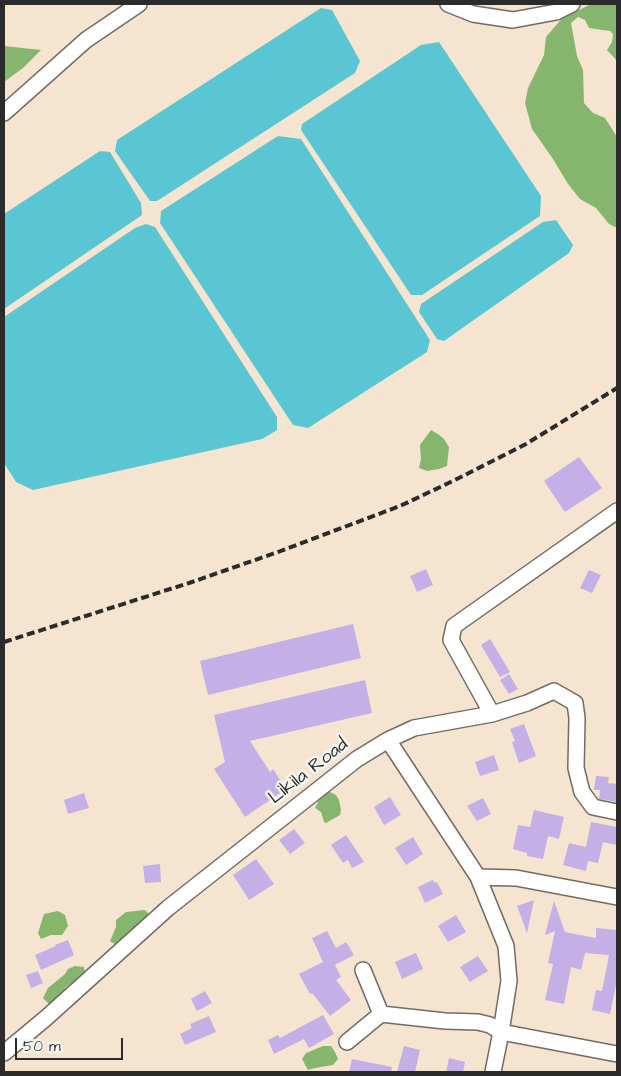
<!DOCTYPE html>
<html>
<head>
<meta charset="utf-8">
<style>
  body { margin:0 }
  #map { position:relative; width:621px; height:1076px; overflow:hidden; background:#f5e4cf; font-family:"Architects Daughter",sans-serif }
  canvas { display:block }
  .frame { position:absolute; inset:0; border:5px solid #2b2b2b; pointer-events:none }
  .scale { position:absolute; left:15px; top:1038px; width:108px; height:22px; box-sizing:border-box; border:2px solid #2b2b2b; border-top:0; padding-left:6px; font-size:15px; line-height:18px; white-space:nowrap; color:#2b2b2b; -webkit-text-stroke:4px #f6f6f2; paint-order:stroke }
</style>
</head>
<body>
<div id="map">
<canvas width="621" height="1076"></canvas>
<div class="frame"></div>
<div class="scale">50 m</div>
</div>
<script>
const ctx = document.querySelector('canvas').getContext('2d');
ctx.lineJoin = 'round';
function paint(path, color) { ctx.fillStyle = color; ctx.fill(path, 'evenodd'); }
const poly = rows => new Path2D(rows.map(r => 'M' + r).join(''));
function stroke(path, color, width, dash) { ctx.strokeStyle = color; ctx.lineWidth = width; ctx.lineCap = dash ? 'butt' : 'round'; ctx.setLineDash(dash || []); ctx.stroke(path); }
function write(font, color, halo, rows, align = 'center') {
  ctx.font = font + ' "Architects Daughter",sans-serif'; ctx.lineWidth = 5; ctx.setLineDash([]); ctx.textBaseline = 'middle'; ctx.strokeStyle = halo; ctx.fillStyle = color; for (const [text, x, y, turn = 0] of rows) {
    ctx.save(); ctx.translate(x, y); ctx.rotate((+turn || 0) * Math.PI / 180); ctx.textAlign = isNaN(turn) ? turn : align; if (halo) ctx.strokeText(text, 0, 0); ctx.fillText(text, 0, 0); ctx.restore();
  }
}
const forest = poly([
  [591,4,617,4,617,61,607,50,612,42,613,34,610,31,589,28,585,20,578,17,571,23,577,56,583,70,584,103,593,113,605,118,617,137,617,228,609,224,596,208,580,199,568,184,553,159,532,129,525,103,528,88,544,55,546,37,564,16,579,10],
  [4,46,41,50,23,68,4,82],
  [431,430,438,434,444,439,449,447,447,466,439,469,427,471,419,468,421,459,420,445],
  [330,792,336,795,339,800,341,810,340,815,326,823,324,822,321,812,315,808,319,800,326,793],
  [145,910,152,917,119,947,110,941,116,927,116,920,126,912],
  [58,911,65,915,68,926,62,935,51,935,41,939,38,933,44,914],
  [75,966,84,967,85,974,66,987,58,998,49,1004,43,998,48,988,65,974,68,969],
  [323,1046,331,1046,335,1052,338,1059,333,1065,315,1068,308,1070,302,1059,306,1053]
]);
const water = poly([
  [321,8,332,10,360,61,355,73,157,201,150,201,115,151,117,140],
  [439,42,541,196,540,216,422,295,411,295,301,130,302,124,421,45],
  [278,136,301,139,430,340,427,352,308,428,293,425,160,223,161,211],
  [100,151,110,152,141,203,142,215,4,309,4,214],
  [556,220,573,245,569,253,444,341,437,339,419,312,421,304,543,222],
  [146,224,155,227,277,417,277,430,262,439,33,490,16,482,4,463,4,317,135,228]
]);
const building = poly([
  [579,457,602,488,565,512,544,481],
  [426,569,433,585,417,592,410,576],
  [589,570,601,575,592,593,580,588],
  [353,624,361,658,208,695,200,661],
  [490,639,510,672,500,677,481,645],
  [509,674,518,689,509,694,500,680],
  [365,680,372,713,250,741,270,772,273,769,286,789,245,817,214,769,225,762,214,715],
  [524,724,536,756,519,763,512,742,515,741,510,729],
  [494,755,499,770,480,776,475,762],
  [596,776,609,777,608,783,617,784,617,802,599,799,600,790,594,790],
  [84,793,89,808,68,814,64,800],
  [390,797,401,815,384,825,374,807],
  [483,798,491,814,477,821,467,806],
  [534,810,564,817,559,839,548,836,543,859,527,856,527,853,513,849,518,825,530,827],
  [591,822,617,827,617,845,603,842,598,863,588,861,586,871,563,865,569,843,586,847],
  [294,829,305,843,290,854,279,840],
  [346,835,364,862,352,868,348,860,343,863,331,845],
  [413,837,423,854,406,865,395,848],
  [256,859,274,884,249,900,233,875],
  [160,864,161,882,145,883,143,866],
  [433,880,435,883,437,882,443,894,425,903,418,887],
  [534,900,527,933,517,906],
  [554,901,565,932,596,938,596,928,617,930,617,980,610,1014,592,1010,596,990,602,991,609,955,585,953,581,970,571,967,564,1004,545,1000,553,964,548,963,555,931,545,935],
  [456,915,466,932,448,942,438,926],
  [327,931,336,948,346,942,354,955,335,965,341,977,336,980,351,1000,330,1016,312,993,310,994,299,974,323,962,312,938],
  [68,940,74,955,41,970,35,955,56,946,55,945],
  [416,953,423,969,402,979,395,962],
  [478,956,488,971,470,982,460,967],
  [38,971,43,983,31,988,26,975],
  [205,991,212,1003,197,1011,191,999],
  [323,1015,334,1034,309,1048,304,1039,274,1054,268,1040,278,1035,280,1038],
  [209,1016,216,1032,185,1045,180,1034,192,1028,190,1024],
  [404,1046,420,1050,415,1072,397,1072],
  [449,1058,465,1062,463,1072,446,1072],
  [352,1059,392,1067,391,1072,349,1072]
]);
const minor = poly([
  [448,4,473,14,513,20,556,12,572,4],
  [4,113,86,40,139,4],
  [492,714,451,640,454,626,617,511],
  [388,740,478,877,506,946,509,981,501,1032,493,1072],
  [478,877,516,878,617,897],
  [363,970,381,1014],
  [347,1042,381,1014,445,1021,478,1022,490,1025,501,1032,617,1054],
  [4,1053,46,1018,168,908,357,759,388,740,414,728,492,714,527,703,554,691,575,703,577,718,576,768,582,792,593,807,617,812]
]);
const rail = poly([
  [4,642,189,583,278,552,400,506,455,480,526,444,617,388]
]);
const streetNames = [
  ["Likila Road",309,772,-38]
];
paint(forest, '#86b66e');
paint(water, '#5ac6d3');
paint(building, '#c4afe6');
stroke(minor, '#726c64', 18);
stroke(minor, '#fff', 15);
stroke(rail, '#2b2b2b', 4, [8, 4]);
write('19px', '#2b2b2b', '#f6f6f2', streetNames);
</script>
</body>
</html>
